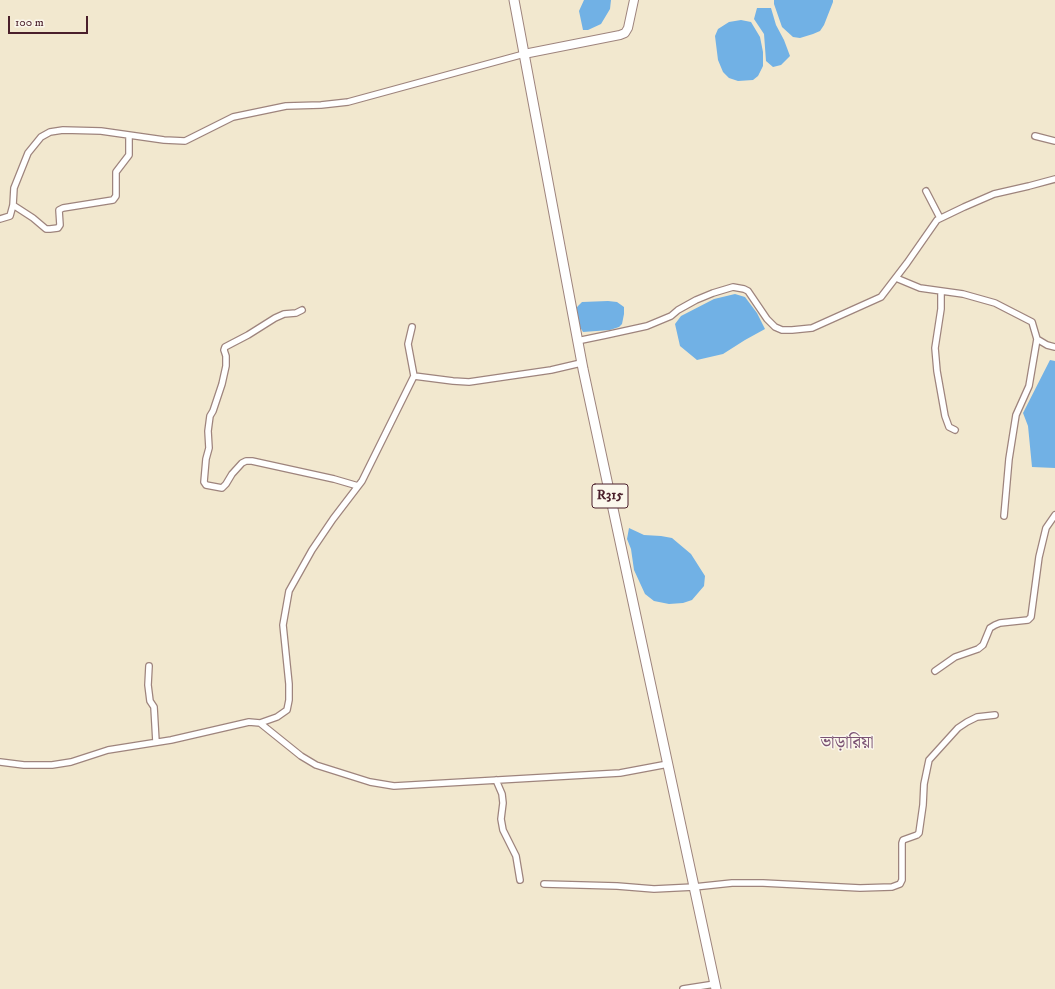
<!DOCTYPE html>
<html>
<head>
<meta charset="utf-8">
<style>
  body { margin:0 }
  #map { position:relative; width:1055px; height:989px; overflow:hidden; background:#f2e8cf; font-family:"IM FELL DW Pica",serif }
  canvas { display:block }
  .scale { position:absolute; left:8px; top:16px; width:80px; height:18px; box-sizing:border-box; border:2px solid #4a1f2b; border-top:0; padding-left:5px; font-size:12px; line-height:14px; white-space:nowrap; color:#4a1f2b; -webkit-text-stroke:3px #fbf7ec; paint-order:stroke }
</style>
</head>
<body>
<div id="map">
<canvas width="1055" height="989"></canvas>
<div class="scale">100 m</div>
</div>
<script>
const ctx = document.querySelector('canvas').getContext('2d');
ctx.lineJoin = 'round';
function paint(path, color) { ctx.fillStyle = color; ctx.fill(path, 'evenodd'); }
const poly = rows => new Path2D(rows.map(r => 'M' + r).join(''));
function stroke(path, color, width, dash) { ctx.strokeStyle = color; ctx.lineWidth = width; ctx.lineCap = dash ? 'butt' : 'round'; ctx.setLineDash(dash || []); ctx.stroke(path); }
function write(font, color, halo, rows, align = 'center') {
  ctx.font = font + ' "IM FELL DW Pica","Noto Serif Bengali",serif'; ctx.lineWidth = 3; ctx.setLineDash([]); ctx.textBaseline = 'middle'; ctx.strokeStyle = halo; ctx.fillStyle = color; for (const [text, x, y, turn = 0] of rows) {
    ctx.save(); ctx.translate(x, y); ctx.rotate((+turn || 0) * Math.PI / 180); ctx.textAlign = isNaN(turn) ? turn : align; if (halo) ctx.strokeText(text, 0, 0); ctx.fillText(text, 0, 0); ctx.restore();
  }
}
const water = poly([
  [584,0,611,0,610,9,601,24,588,30,583,30,579,11],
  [774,0,833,0,833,2,824,25,820,31,813,34,800,38,793,37,782,27,774,4],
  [757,8,771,8,776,25,784,40,790,56,781,65,773,67,766,61,764,34,754,19],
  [741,20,751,22,760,37,763,52,763,66,758,76,753,80,738,81,729,78,723,72,718,60,715,36,718,29,729,22],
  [735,294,745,297,757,313,765,329,745,340,723,354,697,360,680,346,675,324,681,316,714,299],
  [608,301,617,302,624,307,624,314,622,324,619,327,610,330,583,332,580,327,575,310,578,306,582,302],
  [1050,360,1055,361,1055,468,1032,467,1028,426,1023,413],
  [629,528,644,535,661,536,672,538,691,554,705,576,704,586,692,600,683,603,669,604,654,601,645,594,634,570,631,549,627,539]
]);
const street = poly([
  [1035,136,1055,141],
  [926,191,940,218],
  [13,205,33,218,46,229,50,229,58,228,60,225,59,210,63,208,113,200,116,196,116,172,129,155,129,135],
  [0,219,10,216,13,205,14,188,28,153,41,137,50,132,63,130,101,131,164,140,185,141,233,117,286,106,321,105,348,102,524,54],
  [896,278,920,288,963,294,995,303,1032,322,1037,339,1047,345,1055,347],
  [941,291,941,309,935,348,937,371,945,416,949,427,955,430],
  [302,310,296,313,284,314,275,318,248,335,225,347,224,350,226,356,226,366,222,384,213,411,210,416,208,431,209,448,206,459,204,482,206,485,222,488,226,484,232,474,242,463,246,461,252,461,334,479,358,486],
  [577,341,606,335,647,326,671,316,678,310,696,300,713,293,733,287,744,289,748,291,767,319,775,327,782,330,792,330,812,328,881,297,907,263,937,220,964,207,994,194,1029,186,1055,179],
  [414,376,453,381,469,382,551,370,581,363],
  [1004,516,1009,459,1016,415,1029,386,1037,339],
  [149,666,148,685,150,701,154,707,156,742],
  [935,671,955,657,978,649,983,645,990,628,995,625,1000,623,1028,620,1031,617,1039,557,1046,528,1055,515],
  [260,723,277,717,287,710,289,700,289,684,283,625,289,591,312,550,333,519,362,481,414,376,408,344,412,327],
  [0,762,24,765,52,765,71,762,108,750,171,740,249,722,260,723,301,756,316,765,370,782,394,786,620,773,668,764],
  [496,780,502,794,503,803,501,819,503,830,516,856,520,880],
  [544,884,617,886,654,889,694,887,732,883,763,883,860,888,892,887,900,884,902,880,902,843,903,840,917,835,919,833,923,805,924,784,929,760,958,728,967,722,977,717,995,715],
  [683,989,715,984]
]);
const secondary = poly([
  [524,54,620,35,625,33,628,28,634,0]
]);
const primary = poly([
  [514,0,583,369,716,989]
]);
const shields = [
  [610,496,36]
];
const shieldNames = [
  ["R315",610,496]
];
const quarterNames = [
  ["ভাড়ারিয়া",847,744]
];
paint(water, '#71b1e5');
stroke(street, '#9e847d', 8);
stroke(secondary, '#9e847d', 10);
stroke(primary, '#9e847d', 11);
stroke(street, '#fff', 5.5);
stroke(secondary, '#fff', 8);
stroke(primary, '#fff', 9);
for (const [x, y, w] of shields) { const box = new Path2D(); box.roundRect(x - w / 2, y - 12, w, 24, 3); ctx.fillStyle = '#fbf7ec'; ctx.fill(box); stroke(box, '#4a1f2b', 1); }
write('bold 14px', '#4a1f2b', null, shieldNames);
write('17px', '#7a5273', '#fbf7ec', quarterNames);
</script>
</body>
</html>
